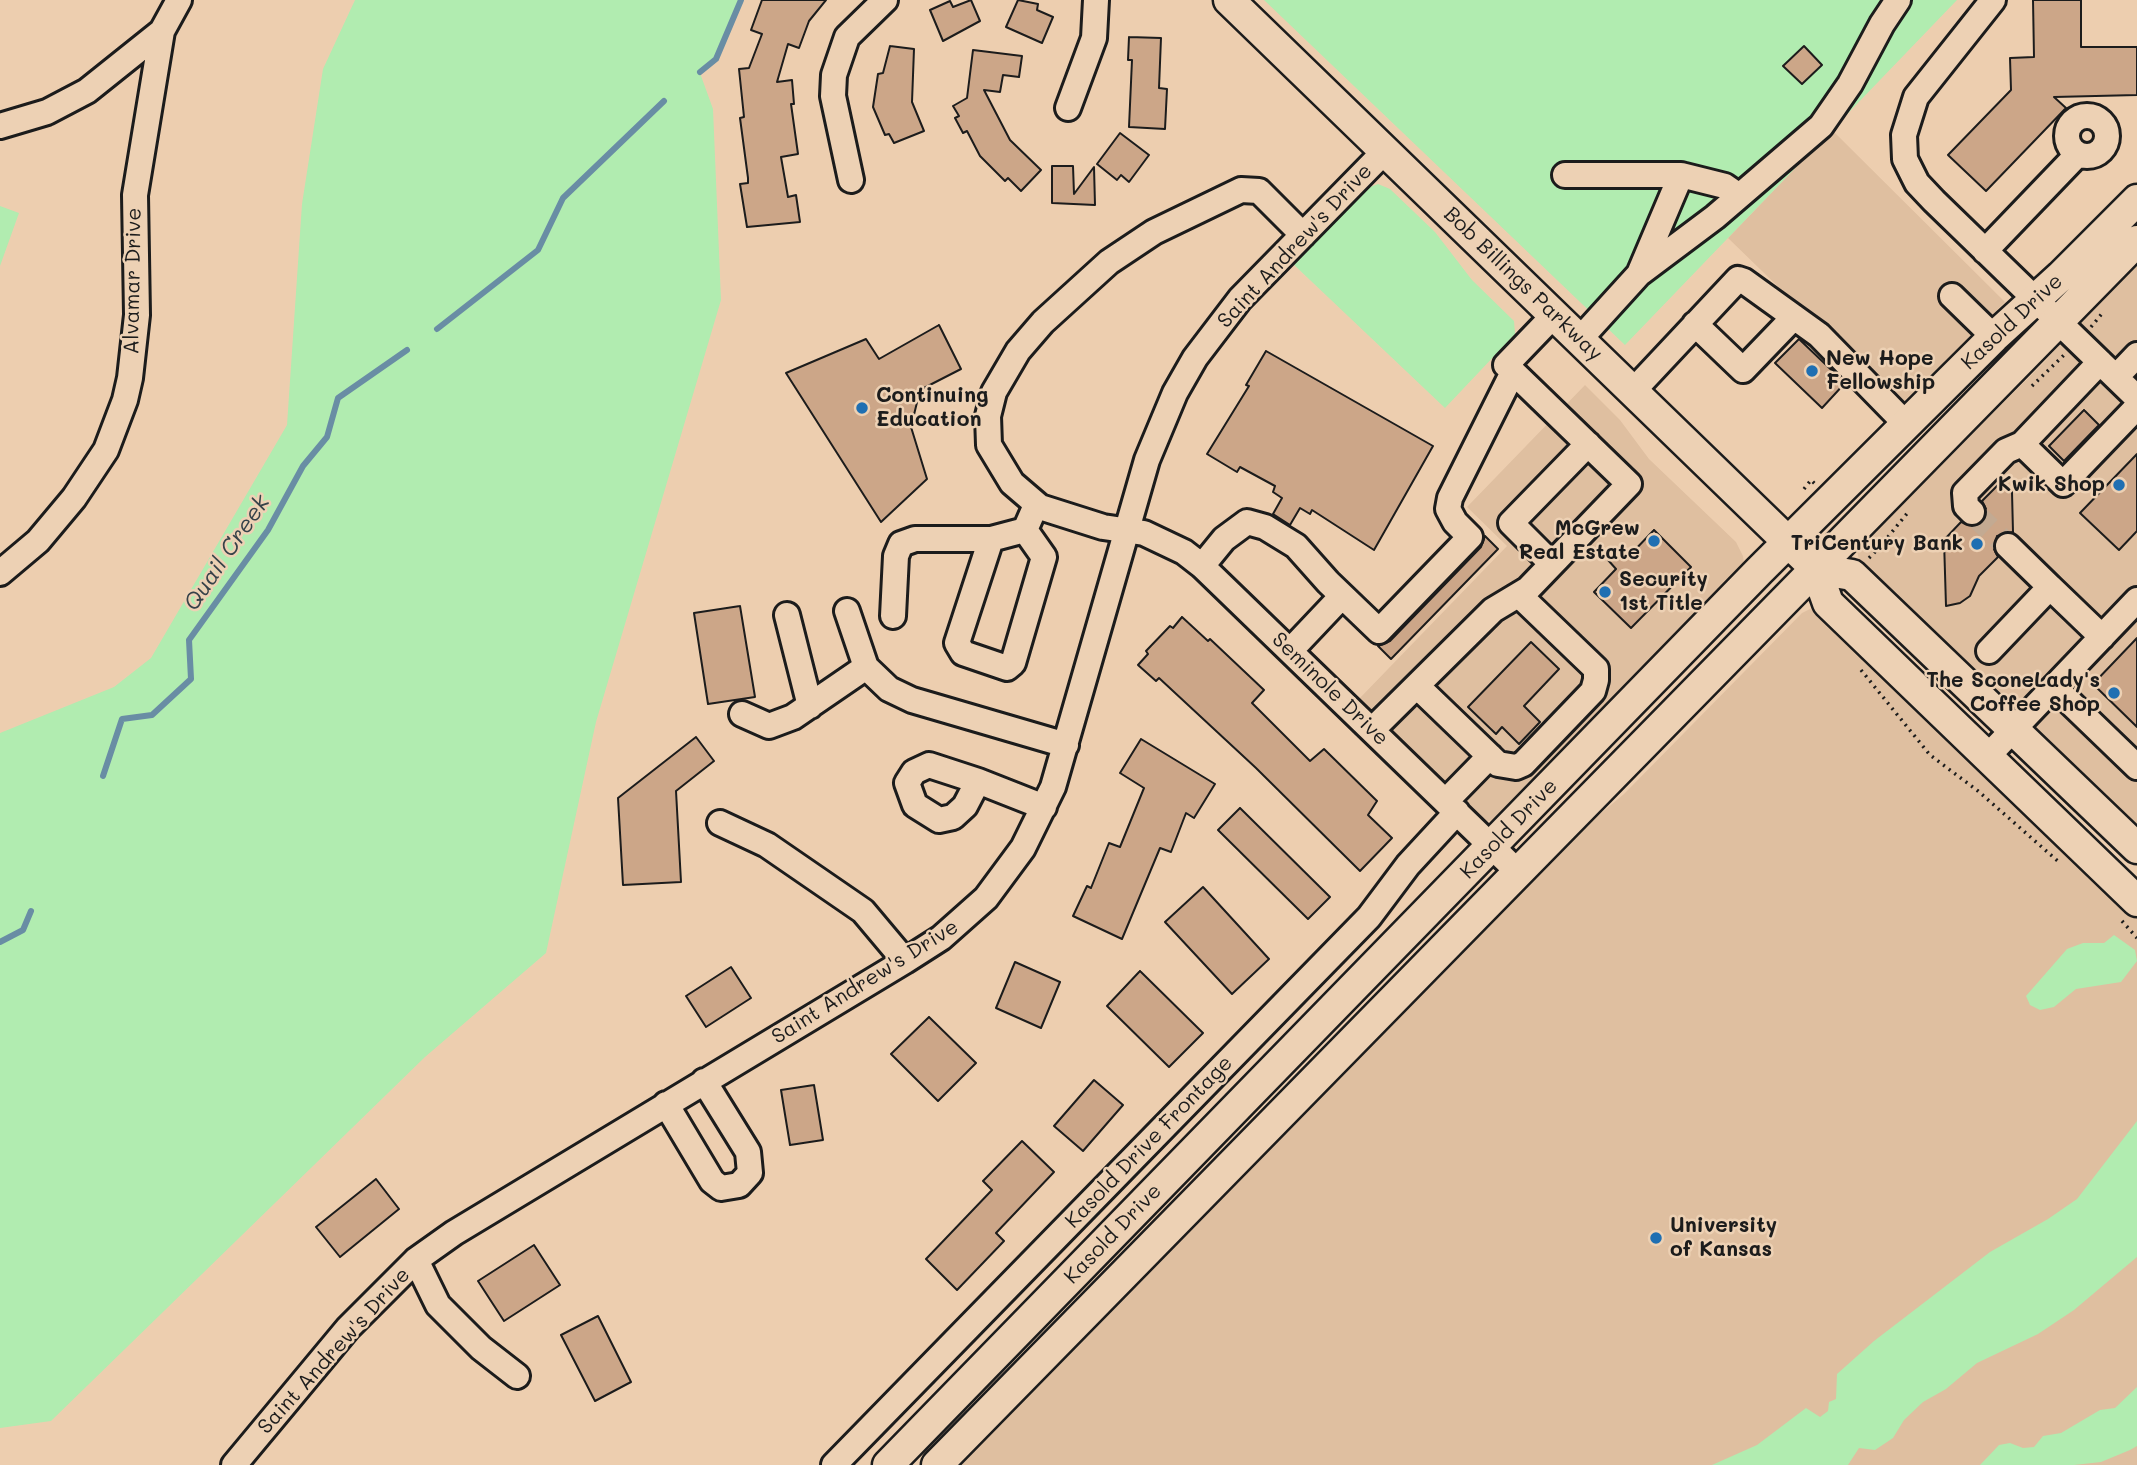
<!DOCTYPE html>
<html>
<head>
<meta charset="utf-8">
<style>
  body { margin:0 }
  canvas { display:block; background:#edceaf }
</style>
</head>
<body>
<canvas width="2137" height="1465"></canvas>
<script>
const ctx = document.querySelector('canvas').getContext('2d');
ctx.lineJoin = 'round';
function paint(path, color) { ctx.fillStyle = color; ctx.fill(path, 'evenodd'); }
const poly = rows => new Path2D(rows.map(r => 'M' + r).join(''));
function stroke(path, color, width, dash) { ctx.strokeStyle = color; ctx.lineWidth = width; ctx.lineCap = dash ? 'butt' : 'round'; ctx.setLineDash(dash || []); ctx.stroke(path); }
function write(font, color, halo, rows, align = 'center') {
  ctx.font = font + ' Mali,sans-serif'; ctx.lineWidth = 5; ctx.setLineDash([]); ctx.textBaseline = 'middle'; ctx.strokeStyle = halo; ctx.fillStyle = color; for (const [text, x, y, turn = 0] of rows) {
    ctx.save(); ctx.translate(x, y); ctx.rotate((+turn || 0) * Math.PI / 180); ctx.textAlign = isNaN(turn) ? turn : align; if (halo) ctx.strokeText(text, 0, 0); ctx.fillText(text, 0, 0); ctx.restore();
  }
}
const built = poly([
  [1832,130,2005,302,1901,406,1728,238],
  [2137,262,2137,831,1860,564,1856,547,1871,527,1895,512,2047,359,2092,307],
  [1585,385,1620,420,1649,459,1736,542,1743,556,1744,564,1742,571,1497,820,1487,821,1477,814,1358,700,1507,546,1467,507],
  [1810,609,1825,615,2137,916,2137,1465,953,1465,1563,845,1624,794,1802,613]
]);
const green = poly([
  [355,0,741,0,716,59,700,73,713,109,721,300,596,722,546,953,425,1057,51,1421,0,1428,0,733,114,687,151,658,287,425,302,204,323,69],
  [1264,0,1957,0,1625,345],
  [1378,184,1390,189,1435,232,1472,280,1514,321,1515,334,1445,408,1291,262,1362,190],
  [0,206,19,213,0,266],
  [2114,935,2135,950,2137,961,2121,982,2076,989,2054,1007,2040,1010,2030,1005,2026,996,2067,949,2083,943,2104,943],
  [2137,1121,2137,1257,2074,1310,2038,1334,1977,1363,1946,1389,1923,1402,1904,1420,1893,1438,1875,1450,1859,1448,1848,1465,1712,1465,1757,1445,1806,1408,1820,1417,1828,1411,1829,1402,1836,1399,1837,1374,1874,1341,1990,1252,2048,1219,2077,1199],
  [2137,1387,2137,1446,2130,1450,2101,1462,2074,1465,1980,1465,1999,1445,2010,1443,2023,1448,2034,1447,2043,1436,2061,1433,2100,1410,2115,1408]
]);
const stream = poly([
  [700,72,716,59,741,0],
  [437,329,538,250,563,198,664,101],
  [103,776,122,719,152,715,191,679,189,640,268,530,303,466,327,437,338,398,407,350],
  [0,942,23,930,31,911]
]);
const building = poly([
  [762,0,826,0,809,21,799,48,788,44,777,82,792,80,794,104,791,104,798,154,781,157,788,197,796,195,800,222,747,227,740,184,748,183,748,178,740,118,744,117,739,69,749,68,762,34,751,30,762,0],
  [971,0,980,21,943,41,930,10,950,1,953,7,971,0],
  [1018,0,1038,4,1037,10,1053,17,1042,43,1006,27,1018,0],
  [2033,0,2081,0,2081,47,2137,47,2137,95,2054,97,2066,108,1986,191,1948,155,2011,90,2010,58,2034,57,2033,0],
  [1129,37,1161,38,1159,88,1167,89,1165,129,1129,127,1132,60,1128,60,1129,37],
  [890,46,914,49,912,102,924,131,894,143,889,134,885,135,873,107,878,74,883,73,890,46],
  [1804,46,1822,65,1802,84,1783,66,1804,46],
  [973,50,1022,56,1019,77,1003,75,1000,92,984,90,1010,140,1041,170,1021,191,1008,178,1005,181,980,156,967,131,963,133,955,118,959,116,953,106,967,98,973,50],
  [1120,133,1149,155,1129,182,1121,175,1117,180,1097,164,1120,133],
  [1052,166,1073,166,1074,194,1094,167,1095,205,1052,203,1052,166],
  [939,325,961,369,920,390,911,427,927,479,881,522,786,373,866,339,879,359,939,325],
  [1799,339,1845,383,1822,408,1775,363,1799,339],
  [1266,351,1433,446,1374,550,1312,510,1310,514,1300,508,1290,525,1273,514,1282,498,1273,492,1275,486,1240,467,1237,472,1207,454,1249,386,1246,385,1266,351],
  [2084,410,2099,425,2064,461,2049,446,2084,410],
  [2137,454,2137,531,2119,550,2080,513,2137,454],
  [2001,482,2012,492,2013,532,1997,536,1994,549,1998,557,1979,576,1970,596,1960,603,1946,606,1944,540,1961,522,1975,526,1983,522,1986,509,1982,501,2001,482],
  [1654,530,1691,567,1631,628,1594,592,1616,569,1608,560,1622,545,1631,554,1654,530],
  [1485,536,1498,549,1391,659,1378,646,1390,641,1481,547,1485,536],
  [740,606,755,697,708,704,694,613,740,606],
  [1182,617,1208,641,1210,639,1264,690,1252,703,1310,761,1324,749,1377,801,1368,815,1392,838,1360,871,1256,768,1159,678,1156,681,1138,665,1148,654,1146,651,1170,626,1173,628,1182,617],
  [2137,638,2137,727,2093,684,2137,638],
  [1531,642,1559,669,1524,706,1540,722,1519,744,1502,727,1496,734,1468,707,1531,642],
  [696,737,714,761,676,791,681,882,623,885,618,798,696,737],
  [1141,739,1215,784,1194,818,1186,813,1171,852,1160,848,1122,939,1073,916,1087,886,1091,888,1109,843,1120,847,1144,788,1120,773,1141,739],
  [1240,808,1330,897,1308,919,1218,830,1240,808],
  [1203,887,1269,959,1232,994,1165,922,1203,887],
  [1015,962,1060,982,1041,1028,996,1008,1015,962],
  [731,967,751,998,706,1027,686,996,731,967],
  [1140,971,1203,1033,1169,1067,1107,1006,1140,971],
  [929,1017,976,1063,938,1101,891,1054,929,1017],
  [1094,1080,1123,1105,1083,1151,1054,1126,1094,1080],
  [814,1085,823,1140,790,1145,781,1090,814,1085],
  [1022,1141,1054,1172,996,1233,1004,1241,957,1290,926,1259,992,1190,983,1181,1022,1141],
  [376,1179,399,1209,340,1257,316,1227,376,1179],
  [534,1245,560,1285,504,1321,478,1281,534,1245],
  [598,1316,631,1382,595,1401,561,1335,598,1316]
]);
const minorTunnel = poly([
  [1972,512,2008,546]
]);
const path = poly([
  [2091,327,2104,311],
  [2032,386,2064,355],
  [1804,489,1811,480,1815,484],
  [1879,548,1909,511],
  [1869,558,1879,548,1875,543],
  [1861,670,1930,755,1978,791,2060,863],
  [2122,921,2137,938]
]);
const minor = poly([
  [1993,0,1916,97,1904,135,1905,159,1917,183,1934,201,2137,398],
  [1068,108,1094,38,1096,0],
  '2067 136a20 20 0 1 1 40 0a20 20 0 1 1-40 0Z',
  [0,126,47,112,87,91,162,31],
  [1565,175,1681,175,1639,274,1580,339],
  [1681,175,1725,186,1738,195],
  [851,180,833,96,834,75,847,37,885,0],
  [1303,235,1259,191,1241,190,1154,232,1109,262,1043,322,1018,351,994,392,988,416,989,445,1012,483,1040,507,1103,527,1144,533,1184,552,1202,566,1517,871],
  [1985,251,2078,154],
  [1639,274,1715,217,1821,126,1850,84,1882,24,1898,0],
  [1952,296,1994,337],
  [1695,324,1743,370,1794,317],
  [2100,362,2022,444,2063,484,2137,407],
  [2116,377,2137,355],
  [1633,391,1738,279,1744,281,1819,335,1906,424],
  [1972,512,1966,506,1965,493,2006,451,2022,444],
  [1025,530,991,539,957,643,963,653,1007,668,1013,663,1044,557,1025,530,1036,505],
  [2008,546,2050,587],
  [1552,564,1511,523,1588,444],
  [1202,566,1224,539,1247,522,1265,527,1296,546,1328,582,1379,631,1470,537,1455,522,1448,509,1450,498,1513,372],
  [0,573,38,541,74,498,106,450,125,400,130,378,137,315,135,195,162,31,179,0],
  [847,611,866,667,889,689,912,700,1066,745],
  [787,615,810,706],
  [893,616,896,556,901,544,915,539,991,539],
  [1290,651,1342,596],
  [1989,651,2050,587,2102,637],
  [1417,686,1498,764,1516,767,1523,764,1593,691,1596,680,1596,669,1519,595],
  [2054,687,2137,767],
  [742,714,769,726,793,717,866,667],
  [1372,730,1493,610,1528,589,1629,484,1506,365,1555,314],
  [1987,757,2137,600],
  [978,781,965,806,953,817,939,820,915,805,907,783,914,772,929,765,978,781,1044,807],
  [1446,801,1490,756],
  [720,823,767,845,863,911,905,961],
  [666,1104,712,1181,721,1188,739,1185,750,1173,748,1152,704,1081],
  [416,1260,438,1305,481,1348,517,1376],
  [234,1465,348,1328,416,1260,454,1233,905,961,941,938,986,898,1023,848,1053,787,1147,460,1175,393,1195,358,1240,299,1385,151],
  [834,1465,1369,917,1408,865,1457,812]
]);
const major = poly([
  [1229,0,1816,569,1828,603,2137,901],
  [1816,569,1852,575,2137,848],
  [888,1465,1759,571,1994,337,2061,276,2137,200],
  [937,1465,2137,241]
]);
const markers = [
  [1812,371,7,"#1f6fb2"],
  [862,408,7,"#1f6fb2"],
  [2119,485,7,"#1f6fb2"],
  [1654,541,7,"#1f6fb2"],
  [1977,544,7,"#1f6fb2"],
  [1605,592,7,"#1f6fb2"],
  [2114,693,7,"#1f6fb2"],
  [1656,1238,7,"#1f6fb2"]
];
const streetNames = [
  ["Saint Andrew's Drive",1295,246,-47],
  ["Alvamar Drive",133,281,-89],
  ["Bob Billings Parkway",1523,284,44],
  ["Kasold Drive",2012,322,-43],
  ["Seminole Drive",1330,689,44],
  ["Kasold Drive",1509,829,-46],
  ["Saint Andrew's Drive",865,982,-32],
  ["Kasold Drive Frontage",1149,1142,-46],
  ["Kasold Drive",1113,1234,-46],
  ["Saint Andrew's Drive",334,1351,-48]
];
const poiNames = [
  ["New Hope",1826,359],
  ["Fellowship",1826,383],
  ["Continuing",876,396],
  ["Education",876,420],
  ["Kwik Shop",2105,485,"right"],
  ["McGrew",1640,529,"right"],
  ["Real Estate",1640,553,"right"],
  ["TriCentury Bank",1963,544,"right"],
  ["Security",1619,580],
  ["1st Title",1619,604],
  ["The SconeLady's",2100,681,"right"],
  ["Coffee Shop",2100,705,"right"],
  ["University",1670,1226],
  ["of Kansas",1670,1250]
];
const waterNames = [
  ["Quail Creek",227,553,-56]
];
paint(built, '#dfbfa0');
paint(green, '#b1ecb0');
stroke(stream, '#698da4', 6);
paint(building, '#cca688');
stroke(building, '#1c1c1c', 2);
stroke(minorTunnel, '#c3aa92', 24, [24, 12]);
stroke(minor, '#1c1c1c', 30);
stroke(major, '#1c1c1c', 35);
stroke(path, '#1c1c1c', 3.5, [2, 5]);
stroke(minor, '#edd1b4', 24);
stroke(major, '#edd1b4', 30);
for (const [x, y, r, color] of markers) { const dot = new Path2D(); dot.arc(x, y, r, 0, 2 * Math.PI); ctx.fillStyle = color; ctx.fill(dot); stroke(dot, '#edd1b4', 2.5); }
write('21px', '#1c1c1c', '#edd1b4', streetNames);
write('bold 21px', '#1c1c1c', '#edd1b4', poiNames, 'left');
write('italic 23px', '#364249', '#edd1b4', waterNames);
</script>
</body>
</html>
